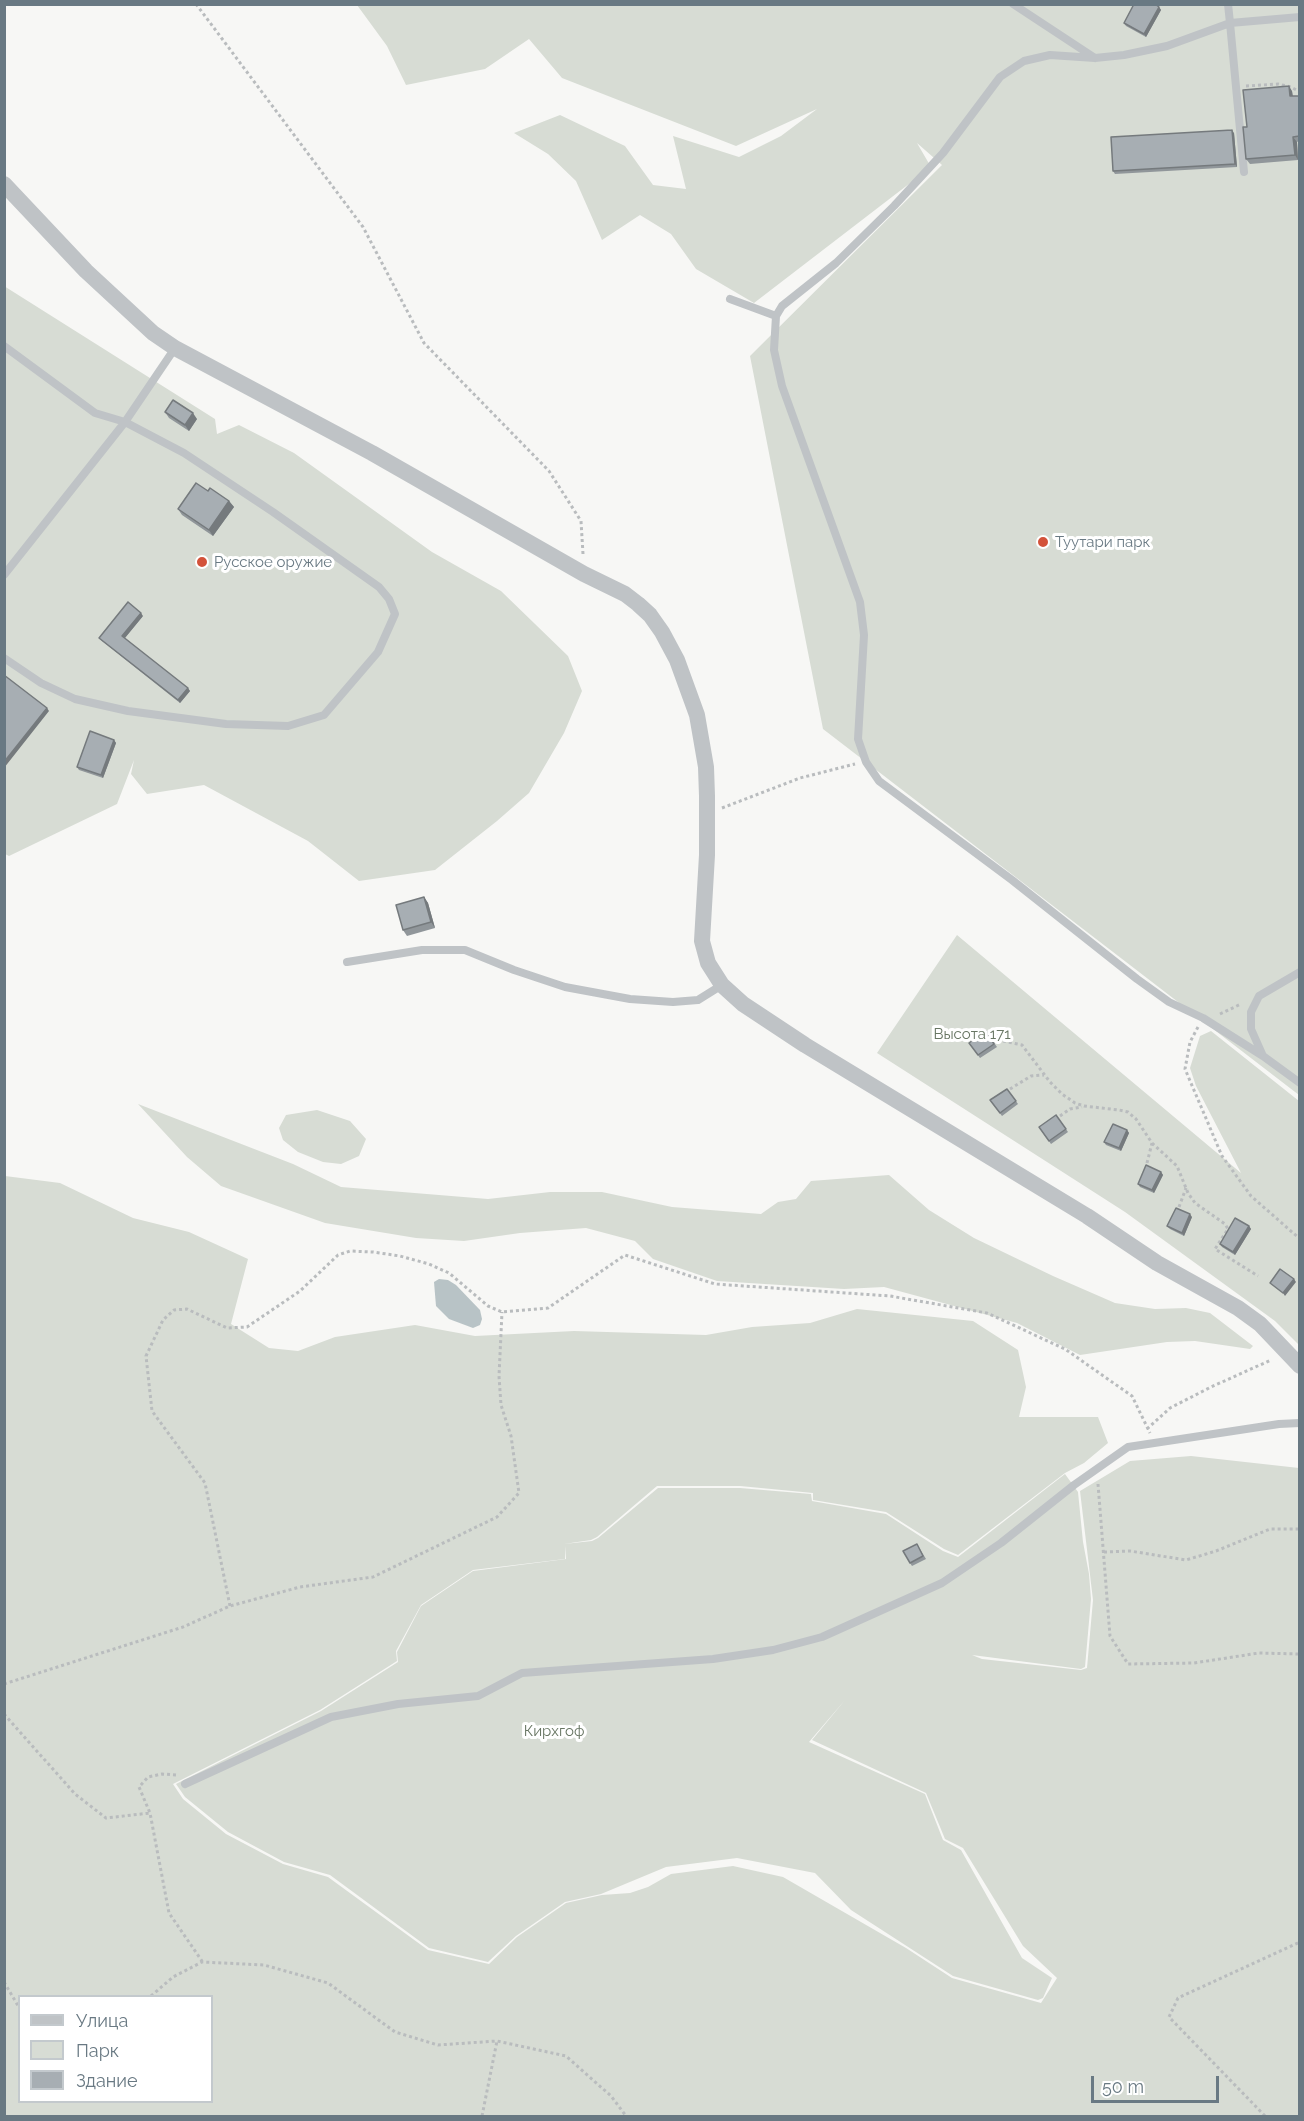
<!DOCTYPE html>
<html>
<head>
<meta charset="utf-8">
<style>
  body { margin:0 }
  #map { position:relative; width:1304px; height:2121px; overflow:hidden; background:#f7f7f5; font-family:Raleway,sans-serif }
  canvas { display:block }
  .frame { position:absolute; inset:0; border:6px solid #697983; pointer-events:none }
  .legend { position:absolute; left:18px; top:1995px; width:195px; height:108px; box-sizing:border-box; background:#fff; border:2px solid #c3c9cd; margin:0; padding:8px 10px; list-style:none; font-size:18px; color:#697983 }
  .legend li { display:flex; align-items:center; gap:12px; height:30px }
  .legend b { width:30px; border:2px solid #c3c9cd }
  .scale { position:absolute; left:1091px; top:2076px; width:128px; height:27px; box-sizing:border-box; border:3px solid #697983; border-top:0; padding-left:8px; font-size:18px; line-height:21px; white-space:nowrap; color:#697983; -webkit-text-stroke:4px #fff; paint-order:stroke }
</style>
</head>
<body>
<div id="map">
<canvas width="1304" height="2121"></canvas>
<div class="frame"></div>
<ul class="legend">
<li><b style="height:8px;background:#bfc3c6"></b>Улица</li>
<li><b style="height:16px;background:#d7dcd4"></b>Парк</li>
<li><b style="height:16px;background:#a7aeb3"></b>Здание</li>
</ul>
<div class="scale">50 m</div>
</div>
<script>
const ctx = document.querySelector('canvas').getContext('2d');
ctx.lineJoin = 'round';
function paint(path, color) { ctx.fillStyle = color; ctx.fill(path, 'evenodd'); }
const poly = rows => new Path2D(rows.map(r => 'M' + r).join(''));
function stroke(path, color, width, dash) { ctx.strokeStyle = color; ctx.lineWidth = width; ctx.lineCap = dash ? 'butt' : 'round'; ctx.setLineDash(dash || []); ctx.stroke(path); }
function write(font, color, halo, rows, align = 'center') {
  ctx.font = font + ' Raleway,sans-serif'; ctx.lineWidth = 6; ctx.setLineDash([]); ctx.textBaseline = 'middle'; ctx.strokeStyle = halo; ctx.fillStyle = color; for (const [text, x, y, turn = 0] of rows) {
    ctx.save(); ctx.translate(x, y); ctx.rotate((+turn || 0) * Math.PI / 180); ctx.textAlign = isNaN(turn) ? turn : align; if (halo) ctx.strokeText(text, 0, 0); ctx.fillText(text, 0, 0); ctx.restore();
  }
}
const green = poly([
  [357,5,1299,5,1299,1095,823,729,750,356,942,165,917,143,931,167,754,303,696,269,671,234,640,215,602,240,576,181,548,154,514,133,560,115,625,146,653,185,686,189,673,136,739,157,781,136,817,109,736,146,562,78,529,39,485,69,406,85,387,46],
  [4,286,215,419,217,434,239,425,294,453,432,552,501,591,568,656,582,691,564,733,529,793,497,821,435,870,359,881,308,841,204,785,147,794,131,774,134,760,117,804,9,856,5,854],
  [957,935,1241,1173,1196,1086,1190,1068,1200,1036,1211,1031,1299,1101,1299,1345,1275,1321,1125,1212,877,1053],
  [138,1104,293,1164,341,1187,488,1199,550,1192,602,1192,672,1207,761,1214,778,1202,796,1199,811,1181,889,1175,929,1210,974,1238,1053,1276,1115,1303,1155,1309,1186,1308,1210,1313,1253,1346,1250,1349,1195,1341,1167,1342,1080,1355,1017,1323,884,1287,844,1289,717,1281,653,1259,635,1241,586,1228,520,1233,464,1241,416,1238,325,1223,221,1186,187,1157],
  [317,1110,350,1121,366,1139,359,1156,341,1164,323,1162,298,1152,283,1140,279,1128,286,1115],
  [5,1176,60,1183,133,1218,189,1232,248,1259,231,1324,269,1348,298,1351,335,1337,415,1325,475,1336,574,1331,706,1335,752,1327,810,1323,857,1309,973,1321,1018,1350,1026,1387,1019,1417,1098,1417,1108,1443,1084,1463,1065,1473,958,1555,944,1549,886,1512,813,1500,813,1493,740,1486,657,1486,597,1537,591,1540,564,1544,592,1541,598,1538,658,1488,740,1488,811,1494,812,1501,886,1514,943,1551,958,1557,1065,1474,1078,1492,1083,1542,1089,1574,1091,1599,1085,1667,1081,1669,972,1655,982,1659,1081,1670,1087,1668,1093,1600,1080,1491,1130,1461,1191,1456,1299,1468,1299,2116,5,2116],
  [565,1546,566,1559,473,1571,421,1606,397,1652,398,1662,321,1711,176,1784,185,1797,228,1832,284,1862,330,1875,429,1948,488,1962,516,1936,565,1902,601,1894,666,1867,737,1858,815,1873,851,1910,953,1976,1038,2000,1043,1998,1052,1978,1022,1958,961,1850,943,1840,925,1794,809,1742,845,1700,812,1740,926,1793,945,1839,963,1848,1023,1946,1057,1978,1041,2003,952,1978,906,1948,783,1877,733,1866,671,1874,648,1887,630,1893,602,1895,566,1903,517,1937,489,1964,428,1950,328,1877,283,1864,226,1834,183,1799,173,1784,320,1710,397,1661,396,1651,421,1605,473,1570,565,1559],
  [20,1996,212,1996,212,2102,20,2102]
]);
const water = poly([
  [439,1279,448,1280,456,1285,480,1310,482,1319,480,1325,473,1328,449,1319,436,1306,434,1282]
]);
const path = poly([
  [196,4,363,227,424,343,549,471,581,521,583,554],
  [1246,86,1278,84,1291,87,1300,92],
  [722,808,800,778,855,764],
  [1220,1014,1241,1004],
  [1198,1027,1190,1042,1185,1069,1222,1156,1251,1196,1300,1239],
  [1003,1041,1022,1045,1050,1082,1062,1094,1075,1103,1084,1106,1119,1110,1128,1112,1136,1119,1152,1143,1177,1166,1188,1193,1195,1203,1225,1224,1228,1229,1215,1249,1258,1276],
  [1010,1089,1031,1076,1044,1075],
  [1060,1116,1070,1109,1082,1107],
  [1147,1163,1152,1143],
  [1179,1207,1186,1188],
  [1147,1429,1170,1408,1211,1387,1271,1360],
  [1098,1484,1110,1636,1128,1664,1194,1663,1259,1653,1300,1654],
  [1104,1552,1130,1551,1186,1560,1216,1551,1270,1529,1300,1529],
  [230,1606,205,1483,152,1411,146,1356,163,1320,174,1310,187,1309,227,1328,247,1327,300,1291,338,1255,350,1251,373,1252,400,1256,429,1264,449,1273,488,1306,502,1312,548,1308,625,1255,715,1284,890,1296,987,1313,1065,1349,1132,1396,1150,1433],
  [4,1684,183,1627,230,1606,300,1587,373,1577,497,1517,519,1493,511,1436,501,1405,499,1376,502,1312],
  [4,1714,75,1794,106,1818,150,1813],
  [176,1775,162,1774,148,1777,139,1787,150,1813,169,1913,202,1961],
  [4,1982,20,2009],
  [151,1996,173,1977,202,1962,264,1965,328,1983,395,2032,438,2045,497,2041,566,2056,611,2096,626,2116],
  [482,2116,497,2041],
  [1265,2116,1169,2017,1178,1998,1300,1942]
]);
const service = poly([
  [1013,4,1095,58],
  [1244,172,1230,23,1300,17],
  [730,299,776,316,782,306,836,263,894,206,943,153,1000,77,1024,61,1050,55,1095,58,1124,55,1167,46,1230,23,1228,4],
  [776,316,774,350,782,386,860,602,864,635,858,739,866,762,879,781,1012,880,1137,979,1169,1002,1203,1018,1263,1056],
  [4,346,95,413,125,422,184,453,273,512,379,587,389,599,395,614,378,652,324,715,288,726,226,724,128,711,75,699,41,683,4,658],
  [4,575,125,422,175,348],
  [347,962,422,950,465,950,514,970,565,987,630,999,673,1002,698,1000,722,985],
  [1300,972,1259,996,1251,1012,1251,1029,1263,1056,1300,1083],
  [185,1784,331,1717,398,1704,478,1696,522,1673,713,1659,773,1650,822,1637,942,1583,1001,1543,1074,1485,1128,1447,1279,1424,1300,1423]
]);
const minor = poly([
  [4,184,86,271,153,333,175,348,372,453,584,574,625,594,638,604,650,615,662,632,677,660,697,715,706,767,707,796,707,855,702,941,708,963,722,985,743,1004,805,1045,1087,1216,1157,1263,1238,1308,1260,1324,1300,1366]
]);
const wall = poly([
  [1159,7,1161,10,1146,37,1126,26,1124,23],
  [1292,91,1293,96,1299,96,1299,141,1297,142,1298,160,1250,164,1246,159,1247,127],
  [1234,133,1237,167,1115,174,1113,171],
  [165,412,197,419,189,431,169,418],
  [208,491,229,501,234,507,213,536,182,515,178,509],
  [143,616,125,638,190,691,180,703,102,641,99,638],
  [114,740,116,743,103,778,79,770,77,767],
  [424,897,428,903,435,928,407,936,403,930],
  [986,1031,997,1047,980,1058,969,1043],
  [1007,1089,1018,1104,1002,1116,990,1100],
  [1056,1115,1068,1132,1051,1144,1039,1127],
  [1127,1130,1129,1133,1121,1151,1106,1145,1104,1142],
  [1161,1172,1163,1175,1154,1193,1140,1187,1138,1184],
  [1192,1217,1184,1236,1170,1229,1167,1226],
  [1249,1226,1251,1229,1235,1255,1222,1247,1220,1244],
  [917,1544,926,1559,912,1566,910,1563]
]);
const shadedWall = poly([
  [1159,7,1161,10,1146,37,1144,34],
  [1289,86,1292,91,1293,101,1290,96],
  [1232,130,1234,133,1237,167,1235,164],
  [1293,137,1297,142,1298,160,1295,155],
  [193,413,197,419,189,431,185,425],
  [229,501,234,507,213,536,209,530],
  [141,613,143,616,124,639,122,636],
  [188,688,190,691,180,703,178,700],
  [47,708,49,711,4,768,4,762],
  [114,740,116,743,103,778,101,775],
  [424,897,428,903,435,928,431,922],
  [1127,1130,1129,1133,1121,1151,1119,1148],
  [1161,1172,1163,1175,1154,1193,1152,1190],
  [1190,1214,1192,1217,1184,1236,1182,1233],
  [1249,1226,1251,1229,1235,1255,1233,1252],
  [1294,1279,1296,1282,1285,1296,1283,1293]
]);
const building = poly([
  [1134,4,1155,4,1159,7,1144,34,1124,23,1134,4],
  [1289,86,1290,96,1299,96,1299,136,1293,137,1295,155,1246,159,1243,127,1247,127,1243,90,1289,86],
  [1232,130,1235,164,1113,171,1111,137,1232,130],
  [173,400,193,413,185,425,165,412,173,400],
  [196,483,208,491,210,488,229,501,209,530,178,509,196,483],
  [128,602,141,613,122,636,188,688,178,700,99,638,128,602],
  [4,675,47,708,4,762,4,675],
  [90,731,114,740,101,775,77,767,90,731],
  [424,897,431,922,403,930,396,905,424,897],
  [986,1031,994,1044,978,1055,969,1043,986,1031],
  [1007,1089,1016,1101,1000,1113,990,1100,1007,1089],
  [1056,1115,1066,1129,1049,1141,1039,1127,1056,1115],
  [1113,1124,1127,1130,1119,1148,1104,1142,1113,1124],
  [1146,1165,1161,1172,1152,1190,1138,1184,1146,1165],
  [1176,1208,1190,1214,1182,1233,1167,1226,1176,1208],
  [1235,1218,1249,1226,1233,1252,1220,1244,1235,1218],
  [1280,1269,1294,1279,1283,1293,1270,1283,1280,1269],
  [917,1544,923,1556,910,1563,903,1551,917,1544]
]);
const markers = [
  [1043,542,6,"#d3523a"],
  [202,562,6,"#d3523a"]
];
const poiNames = [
  ["Туутари парк",1055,542],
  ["Русское оружие",214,562]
];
const parkNames = [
  ["Высота 171",972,1034],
  ["Кирхгоф",554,1731]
];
paint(green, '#d7dcd4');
paint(water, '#b8c3c6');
stroke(path, '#b9bcbe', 3, [3, 3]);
stroke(service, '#bfc3c6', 8);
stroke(minor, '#bfc3c6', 16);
paint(wall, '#90969a');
paint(shadedWall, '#757a7d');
paint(building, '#a7aeb3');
stroke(building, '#757a7d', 1.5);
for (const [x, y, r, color] of markers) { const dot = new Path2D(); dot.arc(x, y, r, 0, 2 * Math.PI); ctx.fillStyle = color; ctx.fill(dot); stroke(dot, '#fff', 2); }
write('15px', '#697983', '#fff', poiNames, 'left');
write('15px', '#687663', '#fff', parkNames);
</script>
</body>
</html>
